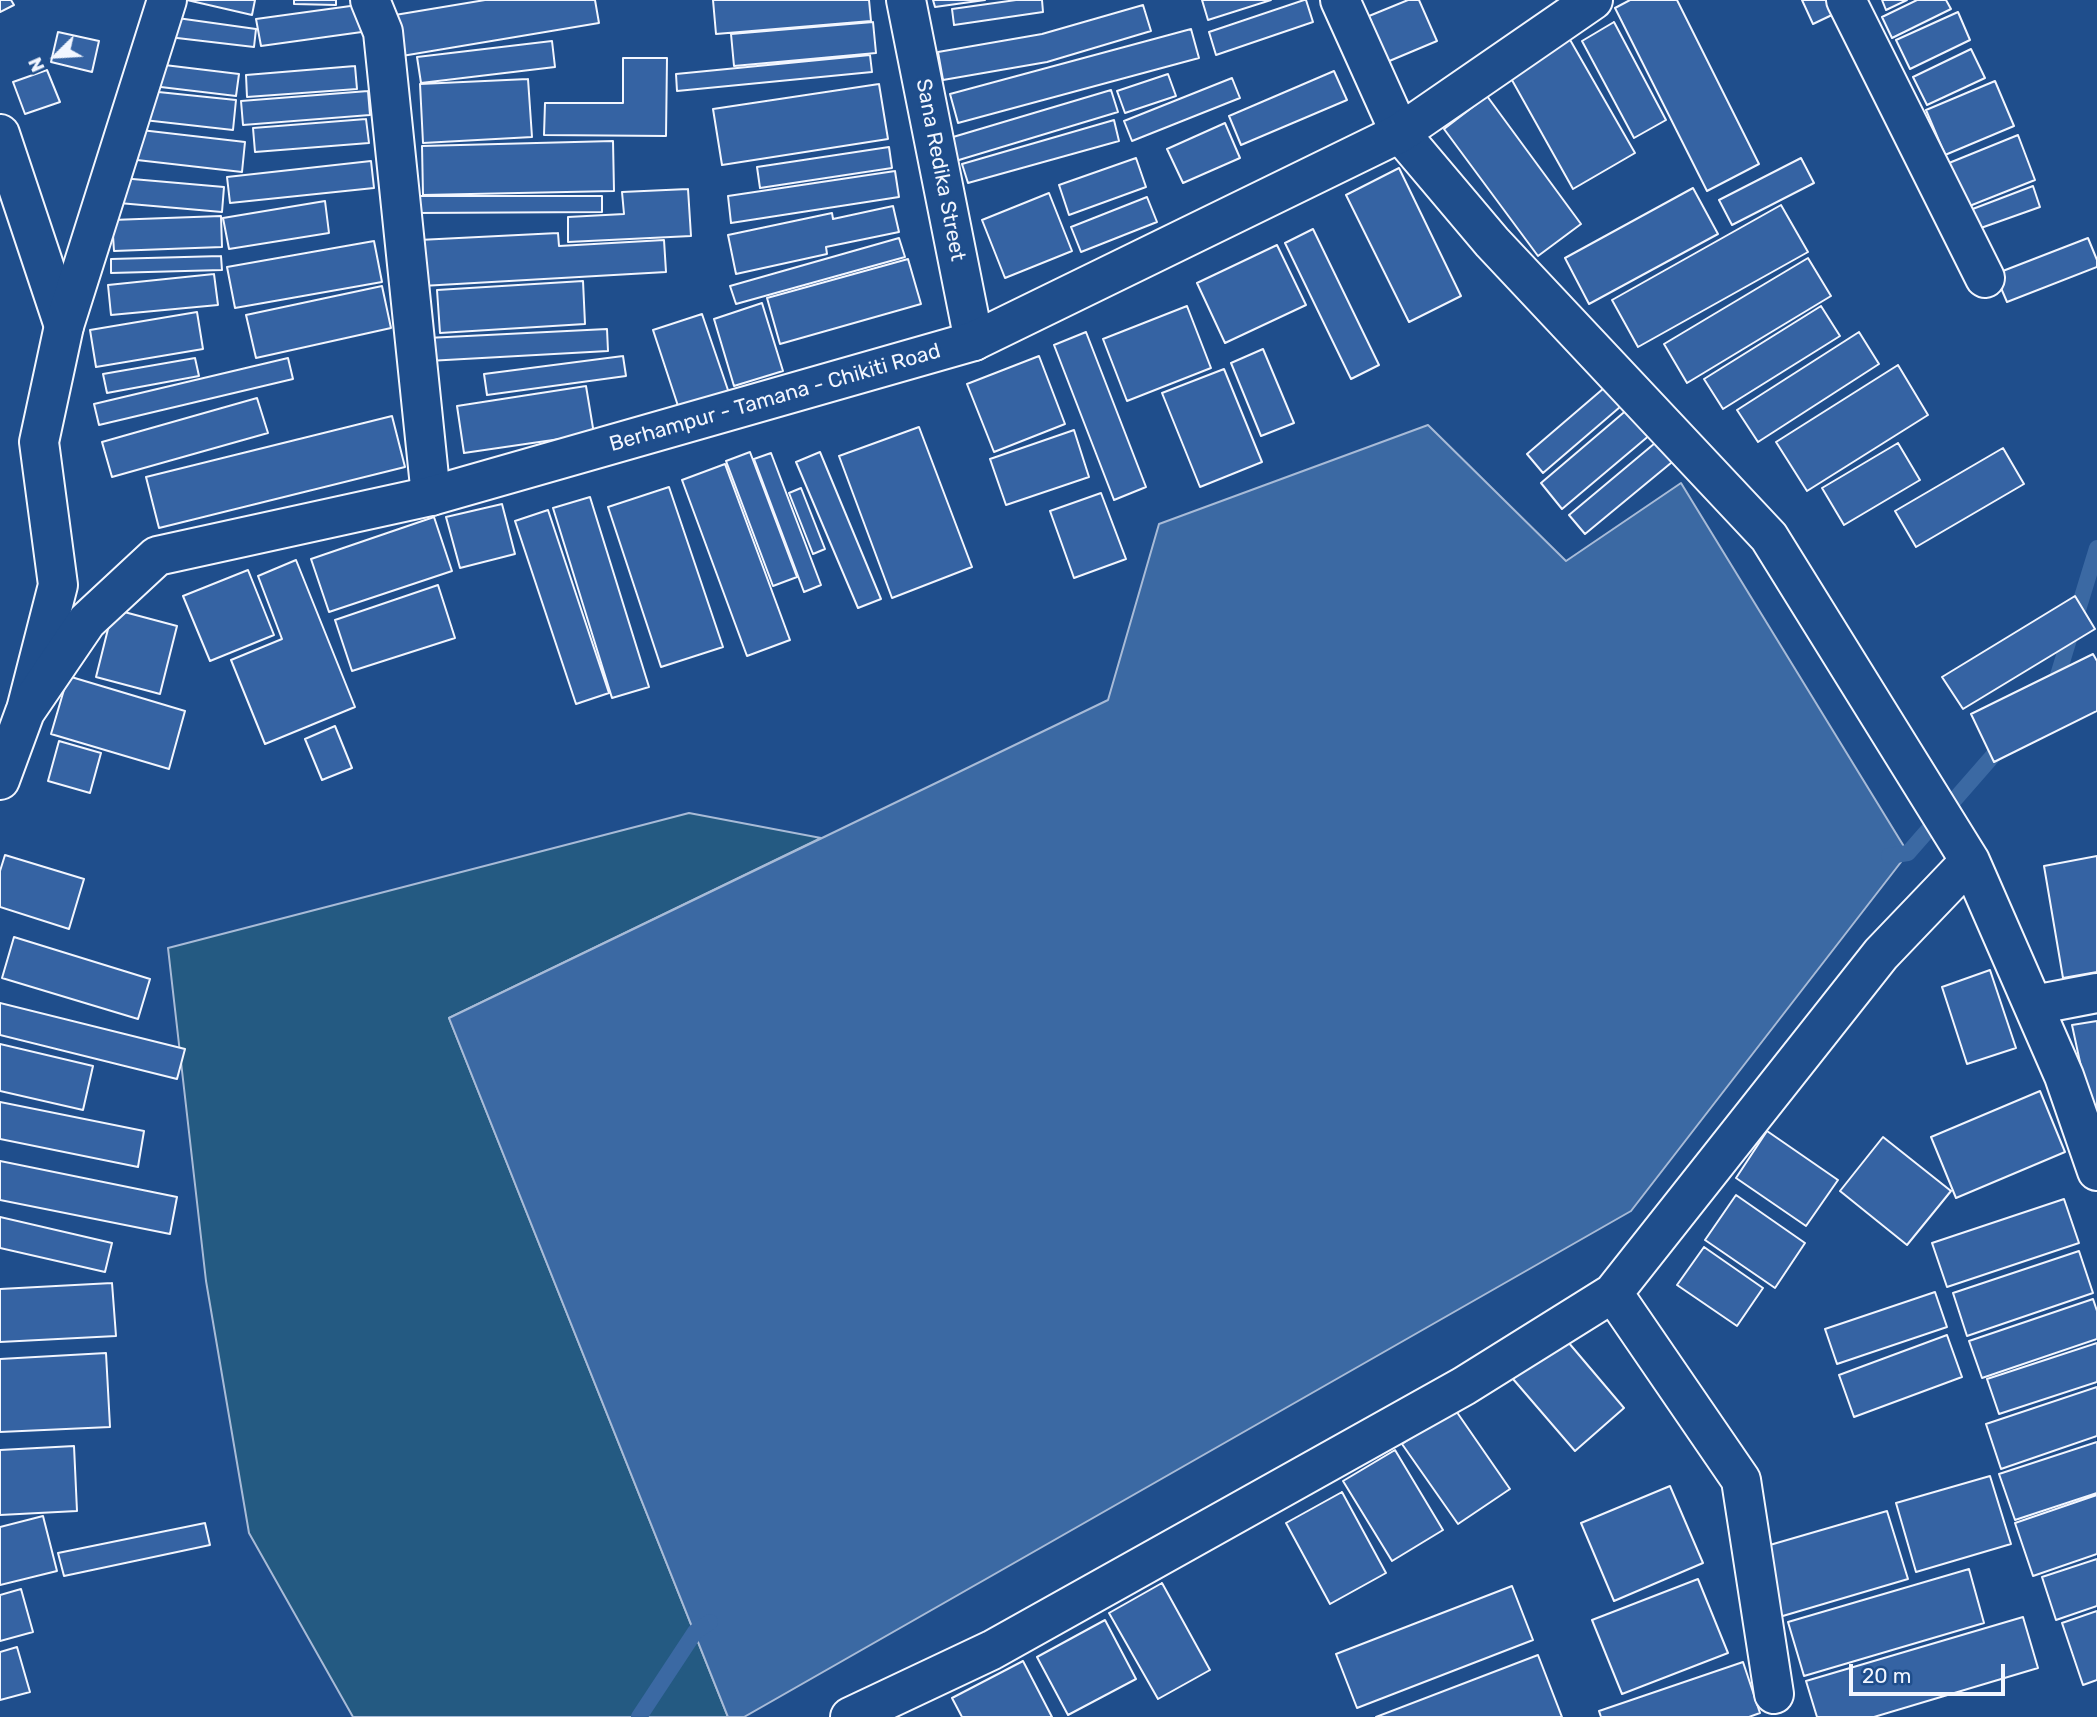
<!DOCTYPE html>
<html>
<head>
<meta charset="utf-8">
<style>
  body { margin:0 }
  #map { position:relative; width:2097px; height:1717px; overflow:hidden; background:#1f4e8c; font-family:Rubik,sans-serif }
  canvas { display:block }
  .north { position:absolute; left:21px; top:21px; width:70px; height:70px; -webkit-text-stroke:5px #1f4e8c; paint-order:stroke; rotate:246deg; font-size:19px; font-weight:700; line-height:28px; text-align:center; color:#f2f6ff }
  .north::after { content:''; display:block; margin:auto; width:24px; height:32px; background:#f2f6ff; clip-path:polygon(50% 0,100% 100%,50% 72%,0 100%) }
  .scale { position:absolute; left:1849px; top:1664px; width:156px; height:32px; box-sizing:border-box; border:4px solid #f2f6ff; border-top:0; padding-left:9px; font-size:21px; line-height:24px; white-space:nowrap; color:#f2f6ff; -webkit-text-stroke:5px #1f4e8c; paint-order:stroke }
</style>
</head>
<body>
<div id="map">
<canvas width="2097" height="1717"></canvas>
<div class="north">N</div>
<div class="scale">20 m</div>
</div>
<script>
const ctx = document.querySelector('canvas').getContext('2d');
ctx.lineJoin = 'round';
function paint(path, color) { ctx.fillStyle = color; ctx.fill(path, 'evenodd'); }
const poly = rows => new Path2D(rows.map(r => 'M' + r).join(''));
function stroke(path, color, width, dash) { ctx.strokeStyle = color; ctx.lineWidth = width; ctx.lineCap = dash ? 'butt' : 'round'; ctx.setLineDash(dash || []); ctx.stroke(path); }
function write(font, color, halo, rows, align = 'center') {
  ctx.font = font + ' Rubik,sans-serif'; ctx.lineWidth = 5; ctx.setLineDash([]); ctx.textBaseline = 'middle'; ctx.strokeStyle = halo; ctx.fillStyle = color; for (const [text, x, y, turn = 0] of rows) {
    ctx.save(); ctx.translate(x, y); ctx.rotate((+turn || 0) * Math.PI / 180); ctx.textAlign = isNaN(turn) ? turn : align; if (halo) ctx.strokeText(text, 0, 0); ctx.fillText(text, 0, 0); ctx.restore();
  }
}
const green = poly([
  [689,813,821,838,449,1018,728,1717,353,1717,249,1533,206,1281,168,948,689,813]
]);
const water = poly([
  [1428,425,1566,561,1681,483,1908,853,1631,1211,744,1717,728,1717,449,1018,1108,700,1159,524,1428,425]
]);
const stream = poly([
  [2053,688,2055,685,2097,548],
  [1889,856,1908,853,2005,742],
  [639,1717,695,1632,710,1622]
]);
const building = poly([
  [0,0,11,0,14,5,0,12,0,0],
  [187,0,255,0,252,15,187,0],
  [294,0,336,0,336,5,294,4,294,0],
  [485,0,595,0,599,23,402,56,395,15,485,0],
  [713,0,869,0,871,21,716,34,713,0],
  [933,0,985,0,935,7,933,0],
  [1016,0,1042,0,1043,12,954,25,952,9,1016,0],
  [1202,0,1271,0,1208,20,1202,0],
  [1304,0,1306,0,1313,22,1216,55,1209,32,1304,0],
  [1408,0,1419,0,1437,41,1387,62,1369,16,1408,0],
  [1630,0,1677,0,1759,164,1707,191,1615,8,1630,0],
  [1802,0,1827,0,1834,14,1813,24,1802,0],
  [1882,0,1907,0,1886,10,1882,0],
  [1917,0,1946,0,1951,9,1892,38,1882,17,1917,0],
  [365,4,369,31,261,46,256,19,365,4],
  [1143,5,1151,31,1047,62,943,80,938,52,1042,34,1143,5],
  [1958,12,1970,40,1910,69,1896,40,1958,12],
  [163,16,256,29,254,47,160,36,163,16],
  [873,22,876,53,734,66,731,34,873,22],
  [1614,22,1666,120,1634,138,1582,41,1614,22],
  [1191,29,1199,58,958,123,950,94,1191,29],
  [58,32,99,41,92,72,51,62,58,32],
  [1569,38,1635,153,1573,189,1508,73,1569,38],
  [552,41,555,67,421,83,417,57,552,41],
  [1971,49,1985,78,1927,105,1913,77,1971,49],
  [870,55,872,72,677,91,676,74,870,55],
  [623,58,667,58,666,136,544,135,545,103,623,103,623,58],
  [148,63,239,74,236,96,144,85,148,63],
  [355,66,357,89,247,97,246,75,355,66],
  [47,70,60,102,25,114,13,82,47,70],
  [1334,71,1347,100,1241,145,1229,116,1334,71],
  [1168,74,1176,96,1125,113,1117,91,1168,74],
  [1232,78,1240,98,1132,141,1124,121,1232,78],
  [528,79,532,137,423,143,420,84,528,79],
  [1995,81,2014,126,1945,155,1926,110,1995,81],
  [879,84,888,139,722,165,713,109,879,84],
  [139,90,236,100,233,130,135,119,139,90],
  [1111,90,1118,112,949,163,943,140,1111,90],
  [368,91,370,115,243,125,241,101,368,91],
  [1487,96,1581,224,1538,256,1444,129,1487,96],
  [366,119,369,143,255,152,253,128,366,119],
  [1114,120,1119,141,968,183,962,164,1114,120],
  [1225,123,1240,158,1183,183,1167,149,1225,123],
  [141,130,245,142,242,172,137,160,141,130],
  [2018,135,2035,180,1967,207,1949,163,2018,135],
  [613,141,614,191,423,195,422,146,613,141],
  [889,147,892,168,760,188,757,167,889,147],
  [1136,158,1146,187,1069,215,1059,185,1136,158],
  [1801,158,1814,183,1732,225,1719,200,1801,158],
  [371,161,374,188,230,203,227,177,371,161],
  [1399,168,1461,296,1409,322,1346,195,1399,168],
  [895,171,899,197,731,223,728,196,895,171],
  [121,178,224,187,222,212,119,203,121,178],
  [2033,186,2040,207,1978,229,1970,210,2033,186],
  [1693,188,1718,234,1589,304,1565,258,1693,188],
  [688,189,691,236,568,242,568,217,624,214,622,192,688,189],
  [1049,193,1072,251,1005,278,982,220,1049,193],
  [415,196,602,196,602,212,415,213,415,196],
  [1147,197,1157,222,1081,252,1071,227,1147,197],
  [325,201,329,233,229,249,223,218,325,201],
  [1781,205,1808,252,1638,347,1612,300,1781,205],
  [893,206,899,232,826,247,827,254,736,274,728,235,832,213,833,219,893,206],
  [221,216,222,247,114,251,112,220,221,216],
  [1313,229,1379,365,1351,379,1285,243,1313,229],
  [558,233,559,246,664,240,666,272,422,286,419,240,558,233],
  [899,238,905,257,736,304,730,286,899,238],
  [2088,238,2097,260,2097,267,2007,302,1995,274,2088,238],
  [374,241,382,282,235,308,227,267,374,241],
  [1277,245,1306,305,1225,343,1197,283,1277,245],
  [221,256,222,270,111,273,111,259,221,256],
  [1808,258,1831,296,1687,383,1664,344,1808,258],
  [908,259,921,304,780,344,767,298,908,259],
  [214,274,218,305,111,315,108,285,214,274],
  [583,281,585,324,440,333,437,290,583,281],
  [382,286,391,328,256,358,246,315,382,286],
  [762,303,783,371,734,386,714,319,762,303],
  [1187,306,1211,368,1127,401,1103,339,1187,306],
  [1821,306,1840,336,1723,409,1704,379,1821,306],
  [197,312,203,349,96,367,90,330,197,312],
  [702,314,729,393,679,409,653,330,702,314],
  [607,329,608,351,428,361,427,338,607,329],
  [1086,332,1146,487,1114,500,1054,345,1086,332],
  [1859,332,1879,364,1758,442,1737,410,1859,332],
  [1263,349,1294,423,1261,436,1231,363,1263,349],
  [623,356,626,376,487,395,484,374,623,356],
  [1039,356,1065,424,994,452,967,384,1039,356],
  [195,358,199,376,107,393,103,374,195,358],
  [288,358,293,379,99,425,94,404,288,358],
  [1898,365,1928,415,1807,491,1776,442,1898,365],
  [1224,369,1262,462,1200,487,1162,393,1224,369],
  [1611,382,1627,401,1543,473,1527,454,1611,382],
  [586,386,594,434,464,453,457,406,586,386],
  [257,398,268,433,112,477,102,442,257,398],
  [1629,408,1651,434,1562,509,1541,483,1629,408],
  [392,416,405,467,159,528,146,477,392,416],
  [919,427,972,567,892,598,839,456,919,427],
  [1074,430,1089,477,1006,505,990,459,1074,430],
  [1661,438,1677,458,1585,534,1569,515,1661,438],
  [1898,443,1920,480,1844,525,1822,488,1898,443],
  [2003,448,2024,484,1916,547,1895,511,2003,448],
  [750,452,797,577,773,586,726,461,750,452],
  [820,452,881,599,858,608,796,462,820,452],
  [771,453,821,585,804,592,754,459,771,453],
  [725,464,790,640,747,656,682,480,725,464],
  [669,487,723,647,661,667,608,507,669,487],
  [801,488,825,549,813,554,789,493,801,488],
  [1101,493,1126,559,1074,578,1050,511,1101,493],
  [590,497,649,687,612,698,553,508,590,497],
  [502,504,515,554,460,568,446,517,502,504],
  [548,510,609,693,576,704,515,521,548,510],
  [434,517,452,571,329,612,311,559,434,517],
  [296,560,355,707,265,744,231,660,282,639,258,576,296,560],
  [248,570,274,635,210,661,183,596,248,570],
  [438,585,455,638,352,671,335,620,438,585],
  [2075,596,2095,629,1963,709,1942,677,2075,596],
  [113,609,177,626,160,694,96,677,113,609],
  [2093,654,2097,661,2097,711,1994,762,1971,714,2093,654],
  [68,676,185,711,169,769,51,734,68,676],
  [335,726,352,768,322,780,305,739,335,726],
  [59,741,101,753,90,793,48,781,59,741],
  [5,855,84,879,69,929,0,907,0,871,5,855],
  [2097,856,2097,972,2063,978,2044,866,2097,856],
  [14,937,150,979,138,1019,2,978,14,937],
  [1990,970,2016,1048,1967,1064,1942,987,1990,970],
  [0,1003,185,1049,177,1079,0,1035,0,1003],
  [2097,1021,2097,1131,2095,1132,2072,1025,2097,1021],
  [0,1044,93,1066,83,1110,0,1091,0,1044],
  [2040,1091,2065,1152,1956,1198,1931,1137,2040,1091],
  [0,1102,144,1131,138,1167,0,1139,0,1102],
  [1767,1131,1838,1180,1806,1226,1736,1178,1767,1131],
  [1883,1137,1951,1191,1907,1245,1840,1191,1883,1137],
  [0,1161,177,1197,170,1234,0,1200,0,1161],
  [1736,1195,1805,1243,1775,1288,1705,1240,1736,1195],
  [2064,1199,2079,1243,1947,1287,1932,1243,2064,1199],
  [0,1217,112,1243,105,1272,0,1248,0,1217],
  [1704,1247,1763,1288,1737,1326,1677,1285,1704,1247],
  [2079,1251,2093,1293,1967,1336,1953,1293,2079,1251],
  [112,1283,116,1336,0,1342,0,1289,112,1283],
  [1935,1292,1947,1327,1837,1364,1825,1329,1935,1292],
  [2093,1299,2097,1311,2097,1339,1982,1378,1969,1341,2093,1299],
  [1557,1329,1624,1408,1575,1451,1507,1372,1557,1329],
  [1947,1335,1962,1377,1854,1417,1839,1375,1947,1335],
  [2097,1343,2097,1382,1999,1414,1987,1379,2097,1343],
  [106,1353,110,1427,0,1432,0,1359,106,1353],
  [2097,1387,2097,1436,2001,1469,1986,1424,2097,1387],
  [1454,1408,1510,1489,1458,1524,1402,1444,1454,1408],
  [2097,1442,2097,1493,2015,1520,1999,1474,2097,1442],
  [74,1446,77,1511,0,1515,0,1450,74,1446],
  [1395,1450,1443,1530,1392,1561,1343,1481,1395,1450],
  [1990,1476,2011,1544,1916,1572,1896,1503,1990,1476],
  [1670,1486,1703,1563,1614,1601,1581,1523,1670,1486],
  [1342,1492,1386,1573,1330,1604,1286,1523,1342,1492],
  [2097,1495,2097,1554,2033,1576,2015,1523,2097,1495],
  [1887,1511,1908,1579,1776,1618,1756,1549,1887,1511],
  [43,1516,57,1571,0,1585,0,1527,43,1516],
  [205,1523,210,1545,64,1576,58,1553,205,1523],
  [2097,1559,2097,1606,2056,1620,2042,1577,2097,1559],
  [1969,1569,1984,1623,1804,1676,1788,1622,1969,1569],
  [1698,1579,1728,1653,1622,1694,1592,1620,1698,1579],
  [1162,1583,1210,1670,1158,1699,1109,1613,1162,1583],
  [1512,1586,1533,1640,1357,1708,1336,1654,1512,1586],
  [21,1589,33,1632,0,1641,0,1595,21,1589],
  [2097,1611,2097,1680,2083,1685,2062,1623,2097,1611],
  [2023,1617,2038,1668,1874,1717,1817,1717,1806,1681,2023,1617],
  [1105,1620,1136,1679,1068,1715,1037,1657,1105,1620],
  [17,1647,30,1692,0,1700,0,1652,17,1647],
  [1538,1655,1562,1717,1376,1717,1538,1655],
  [1023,1661,1052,1717,962,1717,952,1698,1023,1661],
  [1743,1662,1760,1713,1749,1717,1601,1717,1599,1711,1743,1662]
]);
const minor = poly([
  [370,0,383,32,431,496],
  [906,0,974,341],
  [1340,0,1400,133,1492,242,1769,537,1970,861,2064,1076,2097,1171],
  [1846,0,1985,278],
  [0,134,64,326],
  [2034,1005,2097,993],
  [1613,1293,1741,1480,1774,1694],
  [850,1717,992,1650,1464,1386,1613,1293,1881,954,1970,861]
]);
const tertiary = poly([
  [27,706,58,585,39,442,64,326,167,0]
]);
const primary = poly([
  [0,780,25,712,87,621,157,556,431,496,974,341,1400,133,1593,0]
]);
const streetNames = [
  ["Sana Redika Street",940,170,79],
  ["Berhampur - Tamana - Chikiti Road",775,398,-16]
];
paint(green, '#245a82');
stroke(green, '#a8bbd7', 2);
paint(water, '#3b69a3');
stroke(water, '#a8bbd7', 2);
stroke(stream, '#3b69a3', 16);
paint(building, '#3563a3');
stroke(building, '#f2f6ff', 2);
stroke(minor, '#f2f6ff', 42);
stroke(tertiary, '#f2f6ff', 42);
stroke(primary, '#f2f6ff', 42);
stroke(minor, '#1f4e8c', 38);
stroke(tertiary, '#1f4e8c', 38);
stroke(primary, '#1f4e8c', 38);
write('21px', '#f2f6ff', '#1f4e8c', streetNames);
</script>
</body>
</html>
